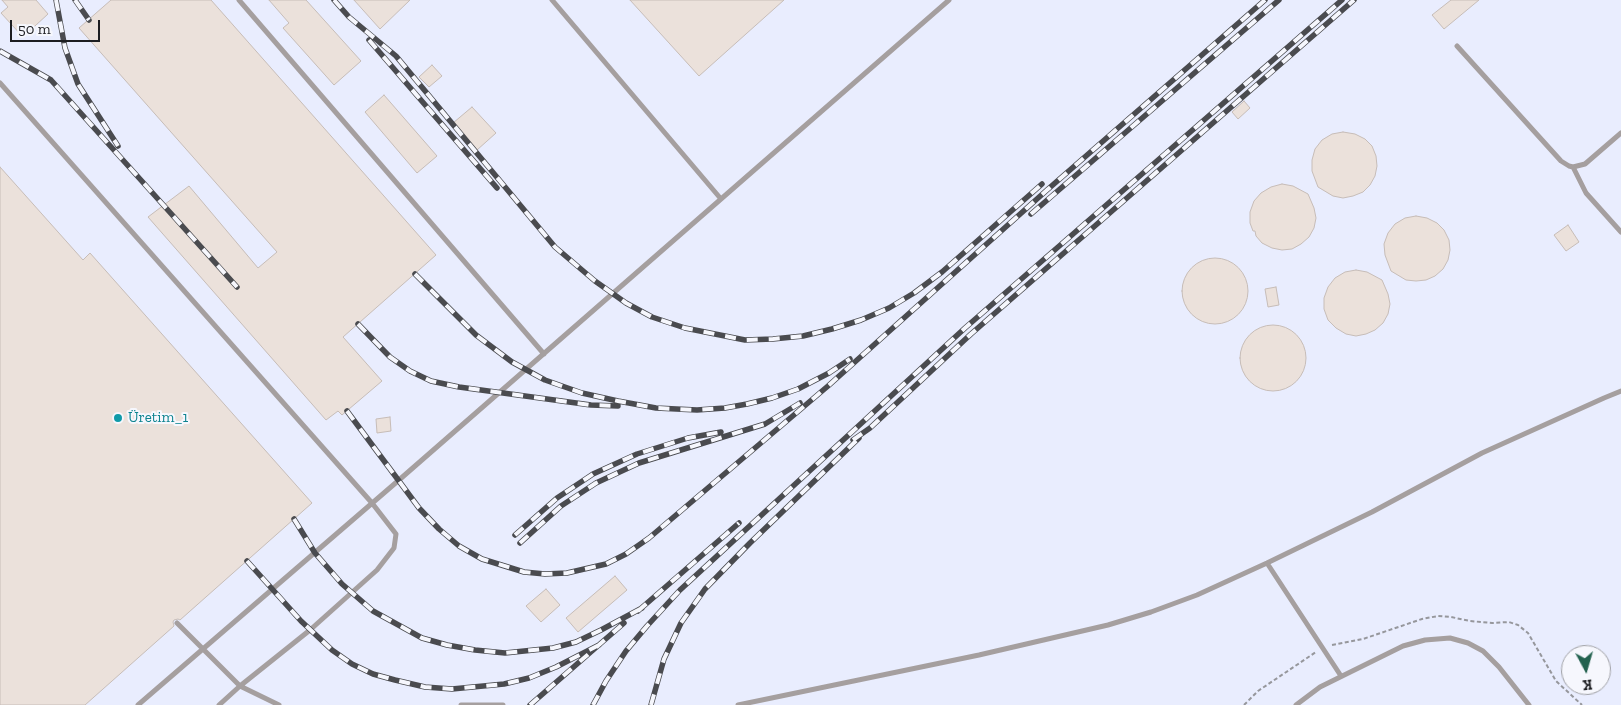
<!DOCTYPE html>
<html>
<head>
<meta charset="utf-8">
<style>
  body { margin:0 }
  #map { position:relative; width:1621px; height:705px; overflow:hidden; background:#f6f7fd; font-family:"Zilla Slab",serif }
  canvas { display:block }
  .north { position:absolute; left:1561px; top:645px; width:50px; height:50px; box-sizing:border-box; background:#f6f7fd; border:1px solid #9fa0a5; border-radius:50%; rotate:174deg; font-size:14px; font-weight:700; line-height:20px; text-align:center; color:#1c1d21 }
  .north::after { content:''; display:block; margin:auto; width:18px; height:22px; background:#23624f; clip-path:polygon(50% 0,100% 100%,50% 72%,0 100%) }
  .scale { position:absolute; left:10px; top:20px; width:90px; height:22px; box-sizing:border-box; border:2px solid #1c1d21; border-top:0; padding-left:6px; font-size:15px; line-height:18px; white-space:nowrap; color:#1c1d21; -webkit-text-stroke:4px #f6f7fd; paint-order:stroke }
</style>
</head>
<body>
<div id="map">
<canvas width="1621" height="705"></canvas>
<div class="north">K</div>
<div class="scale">50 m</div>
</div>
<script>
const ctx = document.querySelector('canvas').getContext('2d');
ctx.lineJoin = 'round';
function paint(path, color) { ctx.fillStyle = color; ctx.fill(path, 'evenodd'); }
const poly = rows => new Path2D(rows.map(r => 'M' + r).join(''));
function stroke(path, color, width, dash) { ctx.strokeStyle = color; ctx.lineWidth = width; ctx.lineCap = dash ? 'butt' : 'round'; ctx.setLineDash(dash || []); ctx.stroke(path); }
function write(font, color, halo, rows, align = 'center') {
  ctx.font = font + ' "Zilla Slab",serif'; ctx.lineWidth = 4; ctx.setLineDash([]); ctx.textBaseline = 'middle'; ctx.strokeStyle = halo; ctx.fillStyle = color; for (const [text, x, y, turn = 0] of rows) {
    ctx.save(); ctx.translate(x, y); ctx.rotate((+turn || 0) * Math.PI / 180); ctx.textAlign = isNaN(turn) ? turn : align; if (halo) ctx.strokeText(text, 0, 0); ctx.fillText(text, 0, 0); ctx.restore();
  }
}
const built = poly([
  [0,0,1621,0,1621,705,0,705],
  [1571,655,1601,655,1601,685,1571,685]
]);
const building = poly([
  [2,0,36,0,48,14,23,37,1,13,8,7,2,0],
  [111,0,211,0,436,255,343,337,382,381,342,415,338,411,326,420,148,217,189,186,258,268,277,252,79,28,111,0],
  [269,0,306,0,361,61,334,85,283,28,289,23,269,0],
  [354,0,410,0,380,29,354,0],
  [630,0,784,0,699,76,630,0],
  [1451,0,1479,0,1444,29,1432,15,1451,0],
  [432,65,442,76,429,87,419,77,432,65],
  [384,95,437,156,417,173,365,112,384,95],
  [1244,101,1250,108,1238,119,1232,112,1244,101],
  [472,107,496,133,477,150,453,123,472,107],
  [1343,132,1355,134,1365,139,1372,146,1376,156,1377,166,1375,176,1370,185,1363,192,1353,196,1343,198,1333,196,1318,187,1312,171,1312,160,1315,149,1322,140,1332,134,1343,132],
  [0,167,83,260,90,253,312,503,180,620,178,619,174,620,173,622,174,626,85,705,0,705,0,167],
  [1282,184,1293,186,1308,194,1314,208,1316,218,1314,228,1309,237,1301,244,1292,249,1282,250,1272,248,1262,243,1256,236,1255,231,1253,231,1250,223,1250,212,1254,201,1261,193,1271,187,1282,184],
  [1416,216,1427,218,1437,223,1444,230,1449,240,1450,250,1448,260,1443,269,1435,276,1426,280,1416,281,1406,280,1391,271,1385,255,1384,244,1388,233,1395,224,1405,218,1416,216],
  [1568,225,1579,242,1566,251,1554,235,1568,225],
  '1182 291a33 33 0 1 1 66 0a33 33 0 1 1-66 0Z',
  [1356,270,1367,272,1382,280,1388,294,1390,304,1388,314,1383,323,1375,330,1366,334,1356,336,1346,334,1336,328,1328,320,1324,309,1324,298,1328,287,1335,278,1345,272,1356,270],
  [1276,287,1279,305,1268,307,1265,289,1276,287],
  '1240 358a33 33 0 1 1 66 0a33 33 0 1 1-66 0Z',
  [390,417,391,431,377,433,376,419,390,417],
  [615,576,627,590,578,632,566,618,615,576],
  [546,589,560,605,541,622,526,606,546,589]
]);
const path = poly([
  [1332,645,1363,639,1422,619,1438,616,1451,617,1470,621,1492,623,1509,622,1518,625,1528,633,1556,681,1582,705],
  [1244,705,1258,691,1316,652]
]);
const service = poly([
  [239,0,544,354],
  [552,0,721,199],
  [1457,46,1561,161,1569,166,1573,167,1585,164,1621,133],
  [0,83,372,503,396,534,394,548,377,570,310,630,240,686,219,705],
  [1573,167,1586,193,1621,232],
  [1267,563,1341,676],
  [177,623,240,686,279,705],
  [138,705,399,480,949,0],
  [461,705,503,705],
  [738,705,979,655,1108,625,1151,612,1197,595,1267,563,1372,512,1482,453,1604,398,1621,391],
  [1296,705,1320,687,1403,646,1425,640,1450,638,1468,643,1483,651,1499,667,1529,705]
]);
const rail = poly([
  [56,0,65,48,78,84,118,146],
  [75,0,89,20],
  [334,0,349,17,396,56,555,247,595,281,626,303,652,317,685,328,745,340,773,339,803,336,832,329,861,320,889,308,914,293,942,272,1042,184],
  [369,40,497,188],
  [0,51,51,80,237,287],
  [1031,214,1279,0],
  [415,274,476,335,512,362,545,380,582,393,618,401,656,408,697,410,725,408,747,404,772,398,798,389,829,373,850,359],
  [358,324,390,357,410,371,431,381,459,387,591,405,618,406],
  [347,411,419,508,439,529,459,546,482,559,524,572,545,574,567,573,606,564,626,554,649,538,828,386,1047,190,1265,0],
  [853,440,870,428,971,334,1354,0],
  [294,519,315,553,342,584,373,611,422,638,447,645,475,650,505,653,553,648,576,642,601,630,642,608],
  [515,535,557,498,593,474,637,454,688,438,721,432],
  [520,543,561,506,596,483,639,463,765,424,800,403],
  [247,561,301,621,332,650,352,664,373,674,395,680,425,687,452,689,504,684,529,678,556,667,599,645],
  [638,611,739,523],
  [530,705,624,623],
  [593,705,606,681,626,651,647,626,680,590,965,328,1342,0],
  [651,705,664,659,681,623,705,589,750,543,859,438]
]);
const markers = [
  [118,418,5,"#0f9aa8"]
];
const cultureNames = [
  ["Üretim_1",128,418]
];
paint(built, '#e9edfe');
paint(building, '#ebe1db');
stroke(building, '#c7bdb8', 1);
stroke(path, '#96979c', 2, [4, 2.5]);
stroke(service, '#a59f9f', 5);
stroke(rail, '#4a4b4f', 5.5);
stroke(rail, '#f6f7fd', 4, [11]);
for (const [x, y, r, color] of markers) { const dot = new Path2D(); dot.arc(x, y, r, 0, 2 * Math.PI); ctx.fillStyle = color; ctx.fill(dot); stroke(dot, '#f6f7fd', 2); }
write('15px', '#0d838f', '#f6f7fd', cultureNames, 'left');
</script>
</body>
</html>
